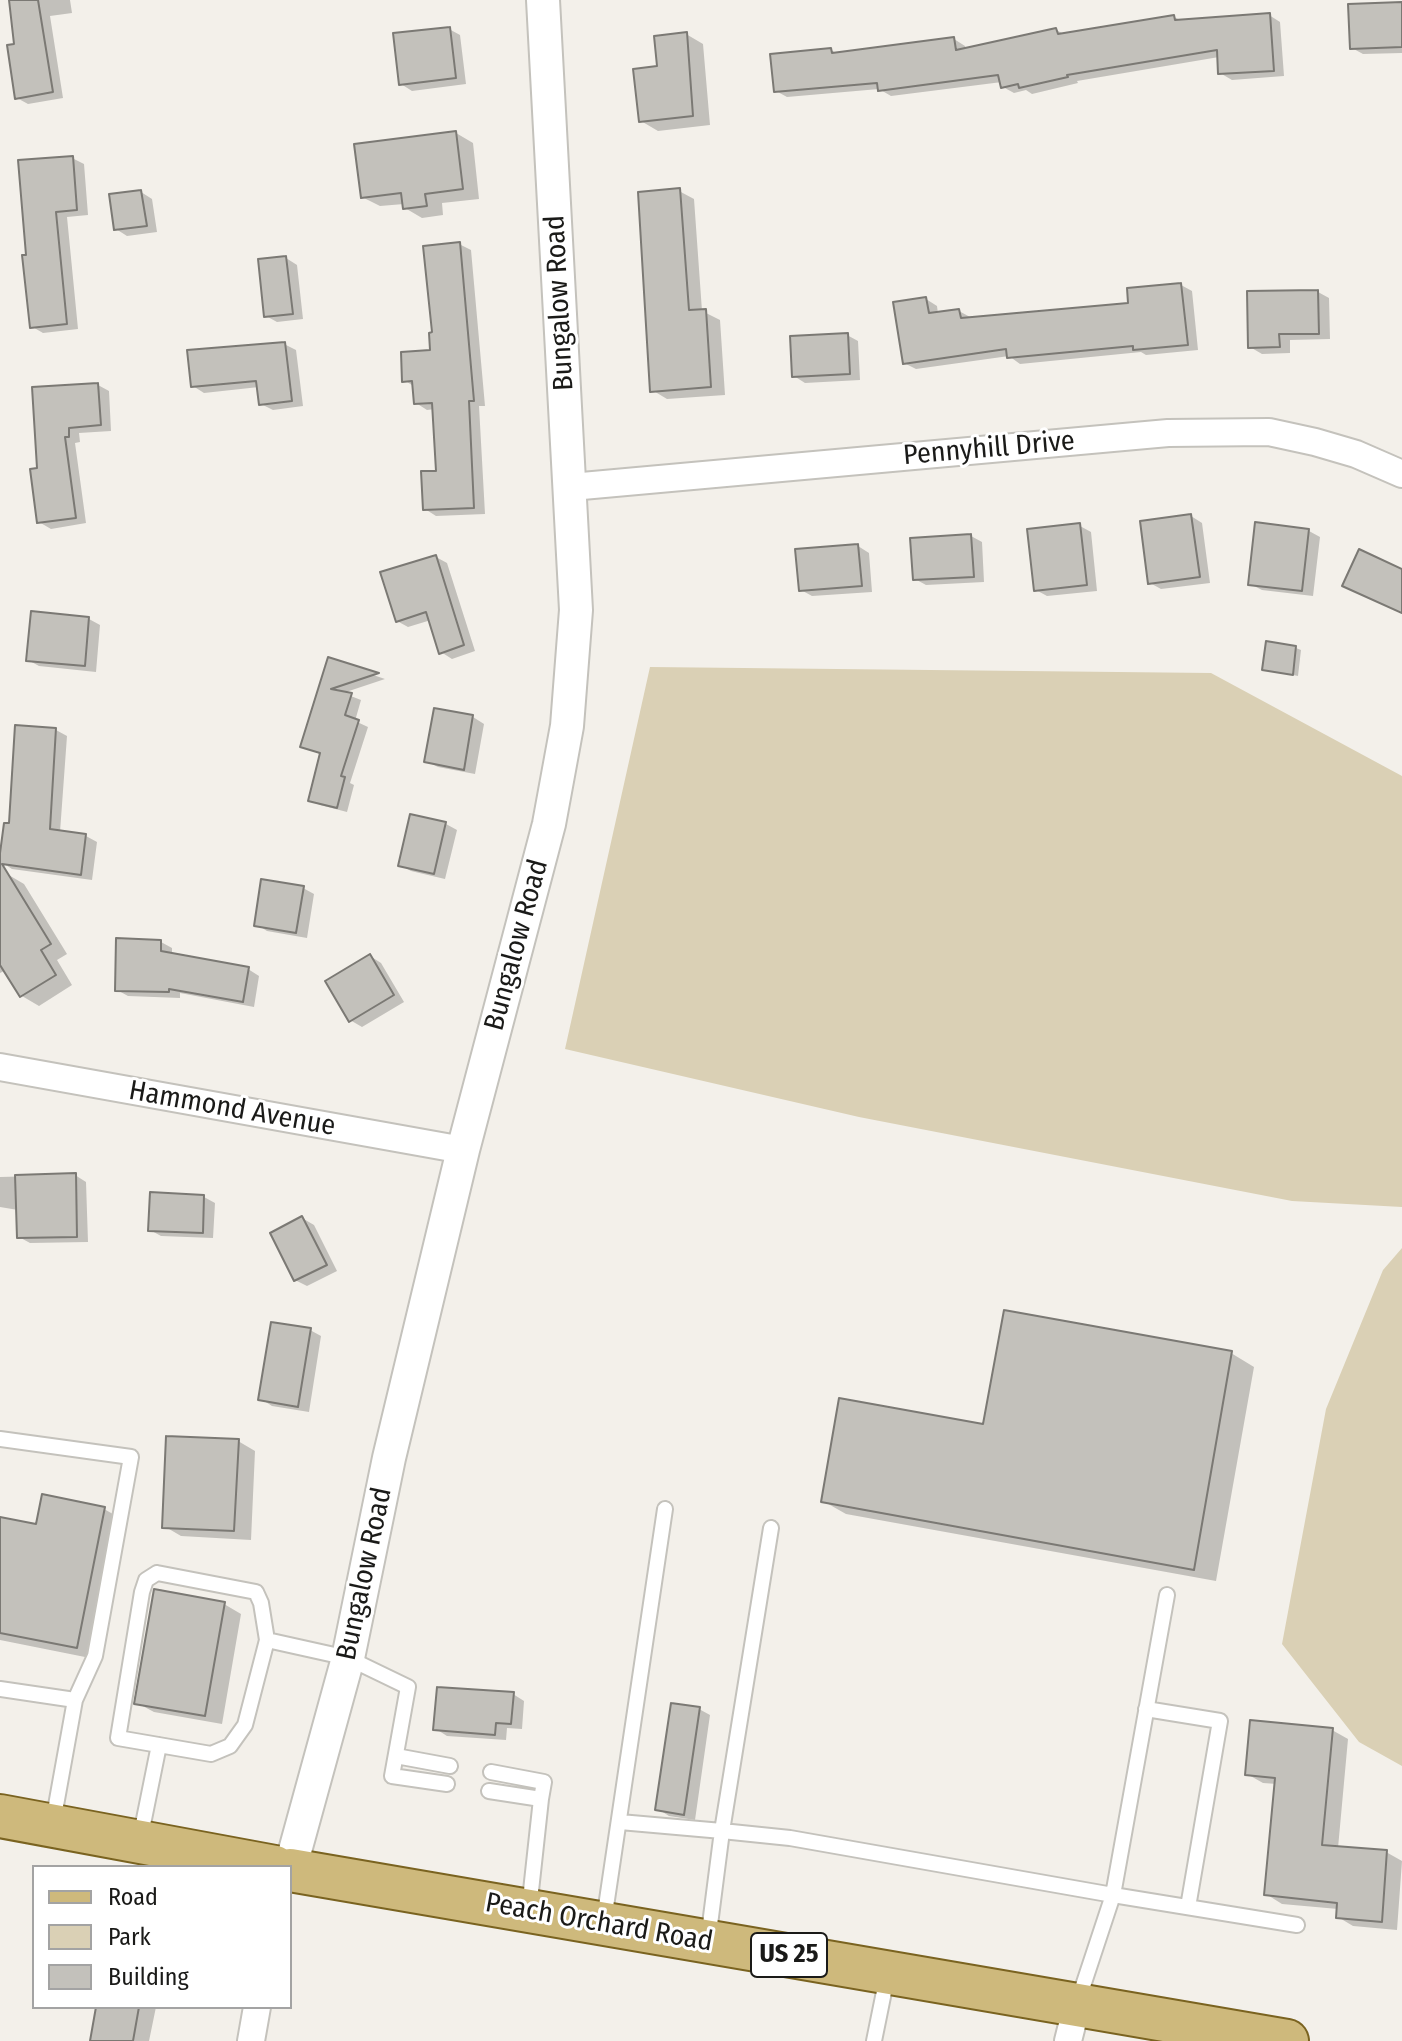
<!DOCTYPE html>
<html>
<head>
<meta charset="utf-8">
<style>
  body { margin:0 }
  #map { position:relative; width:1402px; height:2041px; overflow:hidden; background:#f3f0ea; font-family:"Fira Sans Condensed",sans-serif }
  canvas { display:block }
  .legend { position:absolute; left:32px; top:1865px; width:260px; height:144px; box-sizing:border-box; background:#fff; border:2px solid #a3a3a3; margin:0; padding:10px 14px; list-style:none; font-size:24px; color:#1a1a18 }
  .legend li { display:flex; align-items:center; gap:16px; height:40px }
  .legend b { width:40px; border:2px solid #a3a3a3 }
</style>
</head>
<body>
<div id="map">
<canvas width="1402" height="2041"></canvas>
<ul class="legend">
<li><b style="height:10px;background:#ceb97c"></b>Road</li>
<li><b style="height:22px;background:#dad0b5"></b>Park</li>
<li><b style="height:22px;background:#c3c1bb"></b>Building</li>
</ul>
</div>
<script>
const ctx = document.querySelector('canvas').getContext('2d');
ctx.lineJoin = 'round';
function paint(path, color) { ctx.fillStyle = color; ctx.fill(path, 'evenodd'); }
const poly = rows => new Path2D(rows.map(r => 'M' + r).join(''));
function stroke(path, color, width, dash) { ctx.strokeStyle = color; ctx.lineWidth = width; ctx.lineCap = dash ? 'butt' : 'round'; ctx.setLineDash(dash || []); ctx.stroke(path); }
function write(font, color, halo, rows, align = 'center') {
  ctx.font = font + ' "Fira Sans Condensed",sans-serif'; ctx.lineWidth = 6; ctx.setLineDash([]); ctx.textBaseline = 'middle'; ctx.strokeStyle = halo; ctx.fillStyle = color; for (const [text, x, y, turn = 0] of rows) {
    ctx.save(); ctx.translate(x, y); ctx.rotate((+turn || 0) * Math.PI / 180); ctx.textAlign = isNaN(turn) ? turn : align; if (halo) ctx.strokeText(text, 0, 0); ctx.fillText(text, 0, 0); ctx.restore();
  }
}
const green = poly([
  [650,667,1211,673,1402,776,1402,1207,1292,1201,859,1117,565,1049],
  [1402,1248,1402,1766,1359,1742,1282,1644,1326,1409,1383,1270]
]);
const shadow = poly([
  [12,0,70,0,72,13,50,16,63,98,28,104,17,98,17,46],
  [1402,4,1402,53,1363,54,1352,48],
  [1269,15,1280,22,1284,76,1232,80,1220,73,1219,57,1077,81,1078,83,1032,94,1026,90,1014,93,1003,87,1002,82,891,96,879,89,787,97,776,91,831,50,838,54,954,39,965,46,966,50,1056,30,1066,35,1174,17,1182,21],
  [449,29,460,35,466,84,412,91,401,84],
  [686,34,703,44,710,125,658,131,641,121,660,68],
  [456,133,473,143,479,199,442,203,443,215,422,218,405,208,404,204,380,206,362,197],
  [72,158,84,164,88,215,67,217,78,329,43,333,31,326,29,257],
  [679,191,694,199,702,311,720,320,725,395,667,399,652,390],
  [141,192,152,199,157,232,127,236,116,229],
  [459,244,471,250,485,406,479,406,485,514,436,516,425,509,438,473,435,409,427,410,416,403,415,387,404,380,432,352],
  [286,258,297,265,303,319,277,322,266,316],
  [1181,285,1192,291,1198,350,1146,355,1141,352,1020,364,1009,356,916,369,904,363,926,299,937,306,938,314,959,311,970,317,1130,304],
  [1318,292,1329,298,1330,339,1290,340,1290,353,1262,354,1250,347],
  [847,335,858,341,860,380,805,383,794,376],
  [284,344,296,350,303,406,273,410,261,404,259,387,204,393,193,386],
  [98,385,109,391,111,431,79,433,80,442,75,443,86,523,51,529,39,522,39,470],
  [1191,516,1202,523,1210,583,1161,589,1150,583],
  [1080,526,1091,532,1097,591,1047,596,1036,590],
  [1309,531,1320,537,1313,596,1262,590,1250,584],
  [971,536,982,542,984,582,926,585,915,579],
  [858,546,869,553,872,592,812,596,801,590],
  [436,557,447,563,475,651,452,659,441,652,431,620,408,627,397,621],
  [33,613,89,619,100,625,96,672,39,666,28,660],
  [1296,648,1301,650,1298,676,1264,669],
  [329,660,385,679,343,693,361,700,355,721,368,727,350,783,354,785,347,812,320,805,310,800,322,755,303,746],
  [436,710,473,717,484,724,475,774,438,767,426,761],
  [56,730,67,736,60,832,86,836,97,842,92,880,12,869,1,862,11,826],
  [411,816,446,824,457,830,445,879,411,871,400,865],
  [7,874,24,884,67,954,57,960,72,985,39,1006,22,996,6,970,0,973,0,879],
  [303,888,314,894,307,938,267,931,256,924],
  [161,942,172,948,172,955,248,969,259,976,254,1007,180,993,180,998,128,996,117,990],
  [370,956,381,963,404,1002,362,1027,350,1020],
  [75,1175,86,1182,88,1242,30,1243,19,1237,18,1210,0,1207,0,1177],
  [204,1197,215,1203,213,1238,161,1236,150,1230],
  [302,1218,314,1225,337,1271,307,1286,295,1280],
  [310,1330,321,1336,309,1412,272,1406,261,1399],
  [1231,1353,1254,1367,1216,1581,846,1514,823,1501,985,1426],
  [238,1441,255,1451,251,1540,181,1536,164,1526],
  [104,1509,127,1522,100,1660,0,1640,0,1519,38,1526],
  [224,1604,241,1614,222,1724,154,1712,137,1703],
  [513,1694,524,1701,522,1729,507,1728,506,1740,447,1736,436,1729],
  [699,1709,710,1715,695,1820,669,1816,658,1809],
  [1332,1730,1348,1739,1338,1848,1386,1852,1402,1861,1397,1930,1353,1926,1338,1917,1338,1909,1282,1904,1266,1894,1277,1784,1263,1783,1247,1774],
  [98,2007,156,2007,149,2041,92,2041]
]);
const building = poly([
  [9,0,38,0,53,92,15,99,7,45,14,44,9,0],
  [1402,2,1402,47,1350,49,1348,4,1402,2],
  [1270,13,1274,71,1218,74,1217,50,1067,75,1068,77,1019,88,1018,84,1001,88,998,75,878,91,877,83,774,92,770,54,831,48,832,53,954,37,956,50,1056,28,1058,34,1174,15,1175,20,1270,13],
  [450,27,456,78,399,85,393,33,450,27],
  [687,32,693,116,639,122,633,69,657,66,654,36,687,32],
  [456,131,463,189,425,194,427,206,403,209,401,193,361,198,354,144,456,131],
  [73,156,77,210,56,212,67,324,30,328,22,255,26,255,18,160,73,156],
  [680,188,689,310,706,309,711,387,650,392,638,192,680,188],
  [141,190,147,226,114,230,109,194,141,190],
  [460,242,474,401,469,401,474,508,423,510,421,471,436,471,432,403,414,404,412,381,402,382,401,352,430,350,429,333,432,332,423,246,460,242],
  [286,256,293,314,264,317,258,259,286,256],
  [1181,283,1188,345,1133,350,1133,346,1007,358,1006,349,903,364,893,302,926,297,929,313,959,309,961,318,1128,303,1127,288,1181,283],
  [1318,290,1319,334,1279,334,1280,347,1248,348,1247,291,1318,290],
  [848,333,850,374,792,377,790,336,848,333],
  [285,342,292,401,259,405,256,381,191,387,187,350,285,342],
  [98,383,101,425,69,428,69,437,65,437,76,518,37,523,30,469,37,468,32,387,98,383],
  [1191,514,1200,577,1148,584,1140,521,1191,514],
  [1255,522,1309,529,1302,591,1248,585,1255,522],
  [1080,523,1087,585,1034,591,1027,529,1080,523],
  [971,534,974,577,913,580,910,538,971,534],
  [858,544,862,586,799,591,795,549,858,544],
  [1359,549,1402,569,1402,613,1342,586,1359,549],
  [436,555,464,645,439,654,426,612,396,622,380,572,436,555],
  [31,611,89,617,85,666,26,661,31,611],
  [1266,641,1296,646,1293,675,1262,670,1266,641],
  [328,657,379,673,331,689,352,693,345,715,359,720,341,776,345,777,337,808,308,801,320,753,300,747,328,657],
  [434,708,473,715,464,770,424,762,434,708],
  [15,725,56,728,50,829,86,834,81,875,2,864,51,944,41,950,56,975,20,997,0,965,0,853,4,823,9,823,15,725],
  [410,814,446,822,434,874,398,866,410,814],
  [261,879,304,886,296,933,254,926,261,879],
  [116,938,161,940,161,951,249,967,243,1002,169,989,169,992,115,991,116,938],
  [370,954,394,995,349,1022,325,981,370,954],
  [76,1173,77,1237,17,1238,15,1175,76,1173],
  [150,1192,204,1195,203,1233,148,1231,150,1192],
  [302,1216,327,1265,294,1281,270,1233,302,1216],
  [1004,1310,1232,1351,1194,1570,821,1502,839,1398,983,1424,1004,1310],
  [271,1322,311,1328,298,1407,258,1400,271,1322],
  [166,1436,239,1439,234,1531,162,1528,166,1436],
  [42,1494,105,1507,77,1648,0,1633,0,1517,36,1524,42,1494],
  [154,1589,225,1602,205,1716,134,1704,154,1589],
  [437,1687,514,1692,511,1724,496,1723,495,1735,433,1730,437,1687],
  [671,1703,700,1707,684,1815,655,1810,671,1703],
  [1250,1720,1333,1728,1322,1845,1387,1850,1382,1922,1336,1918,1337,1903,1264,1895,1275,1778,1245,1775,1250,1720],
  [96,2007,139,2007,133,2041,90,2041,96,2007]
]);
const service = poly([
  [0,1439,131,1457,95,1656,75,1700],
  [771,1528,722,1831,790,1838,1113,1895,1078,2001],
  [157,1573,256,1592,261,1603,267,1640,245,1725,230,1746,211,1754,118,1738,142,1592,146,1580,157,1573],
  [1167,1595,1113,1895,1297,1925],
  [267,1640,348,1658,408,1687,392,1776,447,1784],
  [0,1689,75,1700,53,1822],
  [1146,1709,1220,1721,1188,1907],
  [396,1756,450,1766],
  [491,1772,544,1782,541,1799],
  [489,1791,541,1799,529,1909],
  [620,1822,722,1831,708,1940],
  [140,1839,159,1745],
  [604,1920,665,1509],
  [874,2041,887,1977]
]);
const minor = poly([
  [571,487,1168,433,1269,432,1315,442,1356,454,1402,474],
  [0,1067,463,1150],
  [251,2041,257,2007],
  [1068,2041,1077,2005]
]);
const tertiary = poly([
  [290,1869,348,1658,389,1458,463,1150,549,824,567,726,576,610,543,0]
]);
const primary = poly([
  [0,1816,275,1867],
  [290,1870,1287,2041]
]);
const shields = [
  [789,1955,76]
];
const shieldNames = [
  ["US 25",789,1955]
];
const streetNames = [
  ["Bungalow Road",560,303,-93],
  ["Pennyhill Drive",989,449,-5],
  ["Bungalow Road",517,945,-75],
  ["Hammond Avenue",232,1109,10],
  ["Bungalow Road",365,1574,-78],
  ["Peach Orchard Road",599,1923,10]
];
paint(green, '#dad0b5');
paint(shadow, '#0003');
paint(building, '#c3c1bb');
stroke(building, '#7b7974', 2);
stroke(service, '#c4c2bc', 18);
stroke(minor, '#c4c2bc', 30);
stroke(tertiary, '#c4c2bc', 36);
stroke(primary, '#7a6320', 46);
stroke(service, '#fff', 14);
stroke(minor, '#fff', 26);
stroke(tertiary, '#fff', 32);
stroke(primary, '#ceb97c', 42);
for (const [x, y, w] of shields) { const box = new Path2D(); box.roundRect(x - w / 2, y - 22, w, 44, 6); ctx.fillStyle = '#fff'; ctx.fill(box); stroke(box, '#1a1a18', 2); }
write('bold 26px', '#1a1a18', null, shieldNames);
write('28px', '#1a1a18', '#fff', streetNames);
</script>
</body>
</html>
